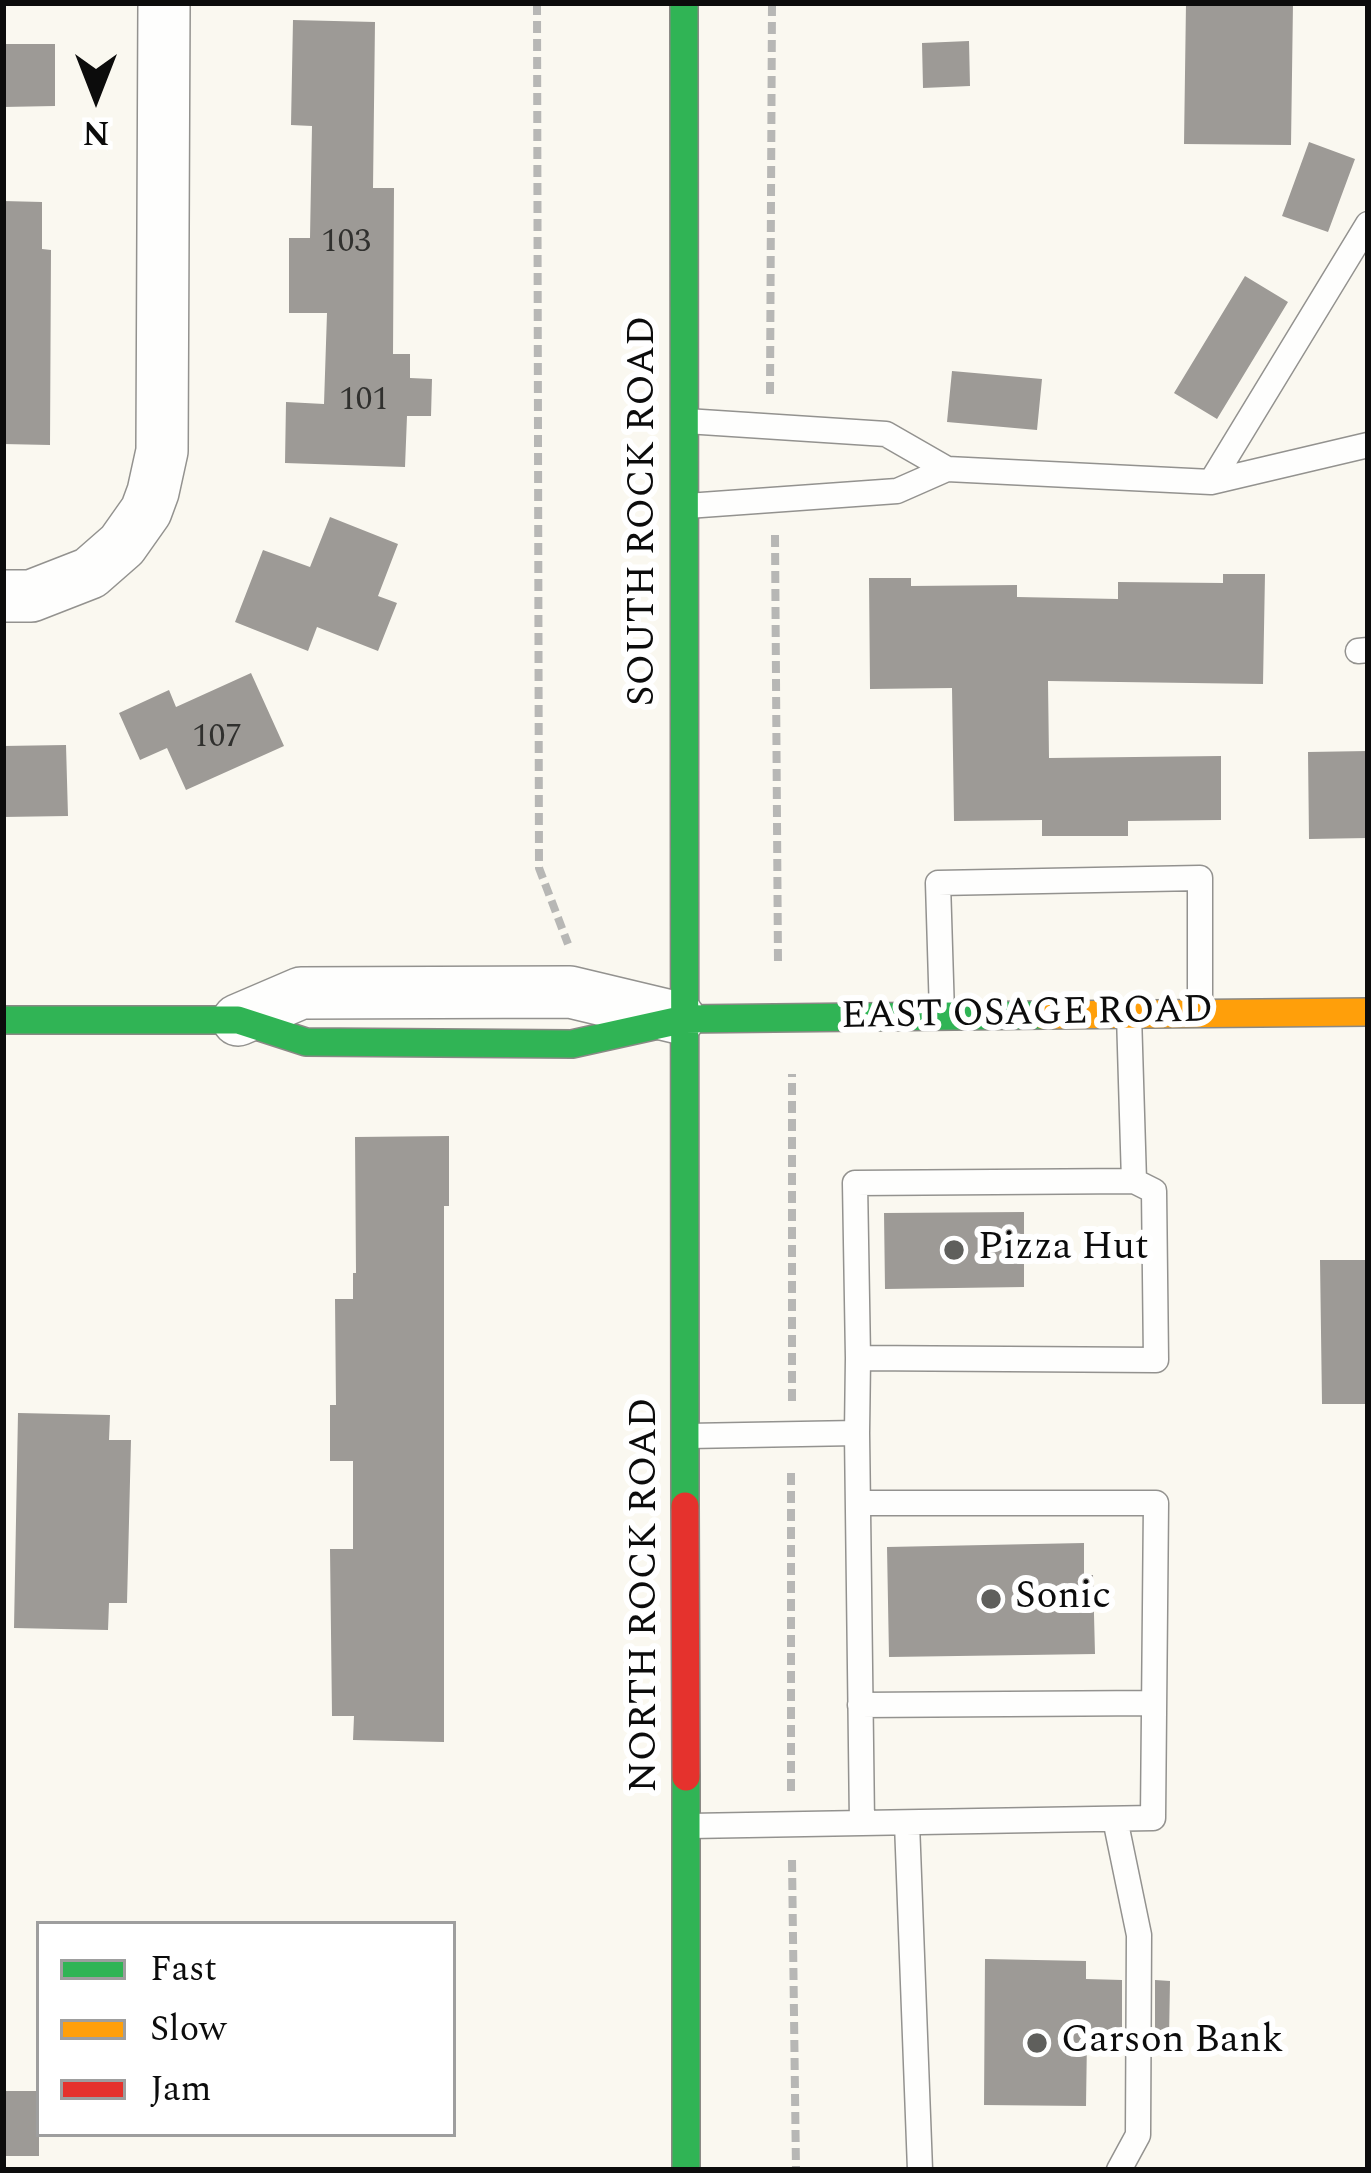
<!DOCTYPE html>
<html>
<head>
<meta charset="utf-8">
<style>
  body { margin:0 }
  #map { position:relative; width:1371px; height:2173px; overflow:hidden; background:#faf8f0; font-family:Spectral,serif }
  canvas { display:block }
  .frame { position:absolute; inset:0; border:6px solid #0c0c0c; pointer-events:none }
  .legend { position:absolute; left:36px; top:1921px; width:420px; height:216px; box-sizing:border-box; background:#fff; border:3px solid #9e9e9e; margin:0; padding:15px 21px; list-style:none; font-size:36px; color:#0c0c0c }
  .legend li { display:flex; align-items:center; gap:24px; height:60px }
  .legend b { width:60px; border:3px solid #9e9e9e }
  .north { position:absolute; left:36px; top:36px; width:120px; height:120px; -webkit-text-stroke:9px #fff; paint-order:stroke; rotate:180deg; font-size:33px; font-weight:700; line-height:48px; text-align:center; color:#0c0c0c }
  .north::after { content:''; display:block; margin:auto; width:42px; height:54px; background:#0c0c0c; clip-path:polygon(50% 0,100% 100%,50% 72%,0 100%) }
</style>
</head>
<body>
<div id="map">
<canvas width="1371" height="2173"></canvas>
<div class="frame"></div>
<ul class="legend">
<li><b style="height:15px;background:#30b455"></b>Fast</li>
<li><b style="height:15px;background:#ff9f0a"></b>Slow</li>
<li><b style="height:15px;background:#e5322d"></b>Jam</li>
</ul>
<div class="north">N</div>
</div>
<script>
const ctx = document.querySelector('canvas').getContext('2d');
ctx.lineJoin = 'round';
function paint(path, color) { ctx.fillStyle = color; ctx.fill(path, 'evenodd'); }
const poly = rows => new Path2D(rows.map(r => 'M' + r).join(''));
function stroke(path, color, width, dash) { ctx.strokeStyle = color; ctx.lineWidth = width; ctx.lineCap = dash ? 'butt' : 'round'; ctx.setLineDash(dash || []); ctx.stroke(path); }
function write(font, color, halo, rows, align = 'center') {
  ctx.font = font + ' Spectral,serif'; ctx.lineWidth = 12; ctx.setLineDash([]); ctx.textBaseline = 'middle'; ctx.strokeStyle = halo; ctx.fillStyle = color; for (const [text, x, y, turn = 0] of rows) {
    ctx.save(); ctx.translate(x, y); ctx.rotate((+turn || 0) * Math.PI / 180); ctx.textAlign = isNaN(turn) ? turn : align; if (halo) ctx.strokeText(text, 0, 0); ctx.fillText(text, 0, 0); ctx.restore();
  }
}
const building = poly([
  [1186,3,1293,3,1291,145,1184,144],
  [293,20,375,22,373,188,394,188,393,354,410,354,410,378,432,379,431,416,407,416,405,467,285,463,286,402,324,404,327,313,289,313,289,238,310,238,312,126,291,125],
  [969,41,970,86,923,88,922,43],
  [3,44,55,44,55,106,3,107],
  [1309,142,1355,159,1328,232,1282,216],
  [3,201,42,202,42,249,51,250,50,445,3,444],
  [1245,276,1288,302,1217,419,1174,393],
  [952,371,1042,379,1037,430,947,422],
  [330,517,398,544,378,596,397,603,378,651,317,627,308,651,235,622,263,550,310,567],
  [1223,574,1265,574,1263,684,1048,681,1049,758,1221,756,1221,820,1128,821,1128,836,1042,836,1042,820,954,821,952,688,870,689,869,578,911,578,911,586,1017,585,1017,597,1118,599,1118,582,1223,583],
  [251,673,284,746,186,790,167,748,140,760,119,713,169,690,176,707],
  [66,745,68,816,3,817,3,746],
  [1368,751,1368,838,1309,839,1308,752],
  [449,1136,449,1206,444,1206,444,1742,353,1740,354,1716,332,1716,330,1549,353,1549,353,1461,330,1461,330,1405,336,1405,335,1299,353,1299,353,1273,356,1273,355,1137],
  [1024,1212,1024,1287,885,1289,884,1213],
  [1320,1260,1368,1260,1368,1404,1322,1404],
  [18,1413,110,1415,109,1440,131,1440,127,1603,109,1603,108,1630,14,1628],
  [1084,1543,1084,1575,1093,1575,1095,1654,889,1657,887,1547],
  [985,1959,1086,1961,1086,1979,1122,1980,1122,2038,1087,2038,1086,2106,984,2105],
  [1155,1980,1170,1981,1169,2039,1155,2039],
  [3,2091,39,2091,39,2156,3,2156]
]);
const path = poly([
  [537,3,539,868,568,944],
  [770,394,772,3],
  [775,535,778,964],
  [792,1401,792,1074],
  [791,1791,791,1470],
  [792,1860,796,2170]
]);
const lane = poly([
  [686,421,886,434,947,469,897,491,687,506],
  [947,469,1211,482,1368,445],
  [1211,482,1368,224],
  [1358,651,1368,650],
  [942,1014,938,883,1200,878,1200,1009],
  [858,1358,855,1183,1134,1181],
  [688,1436,857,1433,858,1358,1156,1360,1154,1191,1134,1181,1129,1015],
  [858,1503,1156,1503,1153,1818,862,1823],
  [860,1705,1154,1703],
  [1115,1819,1139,1935,1138,2135,1119,2170],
  [907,1823,920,2170],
  [690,1826,862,1823,857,1433]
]);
const street = poly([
  [3,596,31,596,90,573,122,545,146,511,153,492,162,451,164,3],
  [238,1020,301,993,570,992,679,1018]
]);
const fast = poly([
  [684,3,685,1506],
  [3,1020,238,1020,306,1042,572,1044,685,1019,1044,1015],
  [686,1777,686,2170]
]);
const slow = poly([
  [1044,1015,1368,1012]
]);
const jam = poly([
  [685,1506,686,1777]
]);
const markers = [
  [954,1250,12,"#5f5f5c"],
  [991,1599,12,"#5f5f5c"],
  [1037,2043,12,"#5f5f5c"]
];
const numberNames = [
  ["103",346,245],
  ["101",364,403],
  ["107",217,740]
];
const streetNames = [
  ["SOUTH ROCK ROAD",645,511,-90],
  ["EAST OSAGE ROAD",1027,1016,-1],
  ["NORTH ROCK ROAD",647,1595,-90]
];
const poiNames = [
  ["Pizza Hut",978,1250],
  ["Sonic",1015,1599],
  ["Carson Bank",1061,2043]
];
paint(building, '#9d9a96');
stroke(lane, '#93928f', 27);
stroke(street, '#93928f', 54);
stroke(fast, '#8a8985', 30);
stroke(slow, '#8a8985', 30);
stroke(jam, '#8a8985', 30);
stroke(path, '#b7b7b5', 8, [12, 6]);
stroke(lane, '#fefefd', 24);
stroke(street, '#fefefd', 51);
stroke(fast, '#30b455', 27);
stroke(slow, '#ff9f0a', 27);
stroke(jam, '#e5322d', 27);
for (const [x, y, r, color] of markers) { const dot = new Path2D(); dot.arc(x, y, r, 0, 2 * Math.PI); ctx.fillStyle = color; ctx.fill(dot); stroke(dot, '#fff', 4.5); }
write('33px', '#30302e', null, numberNames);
write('39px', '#0c0c0c', '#fff', streetNames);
write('39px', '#0c0c0c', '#fff', poiNames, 'left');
</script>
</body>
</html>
